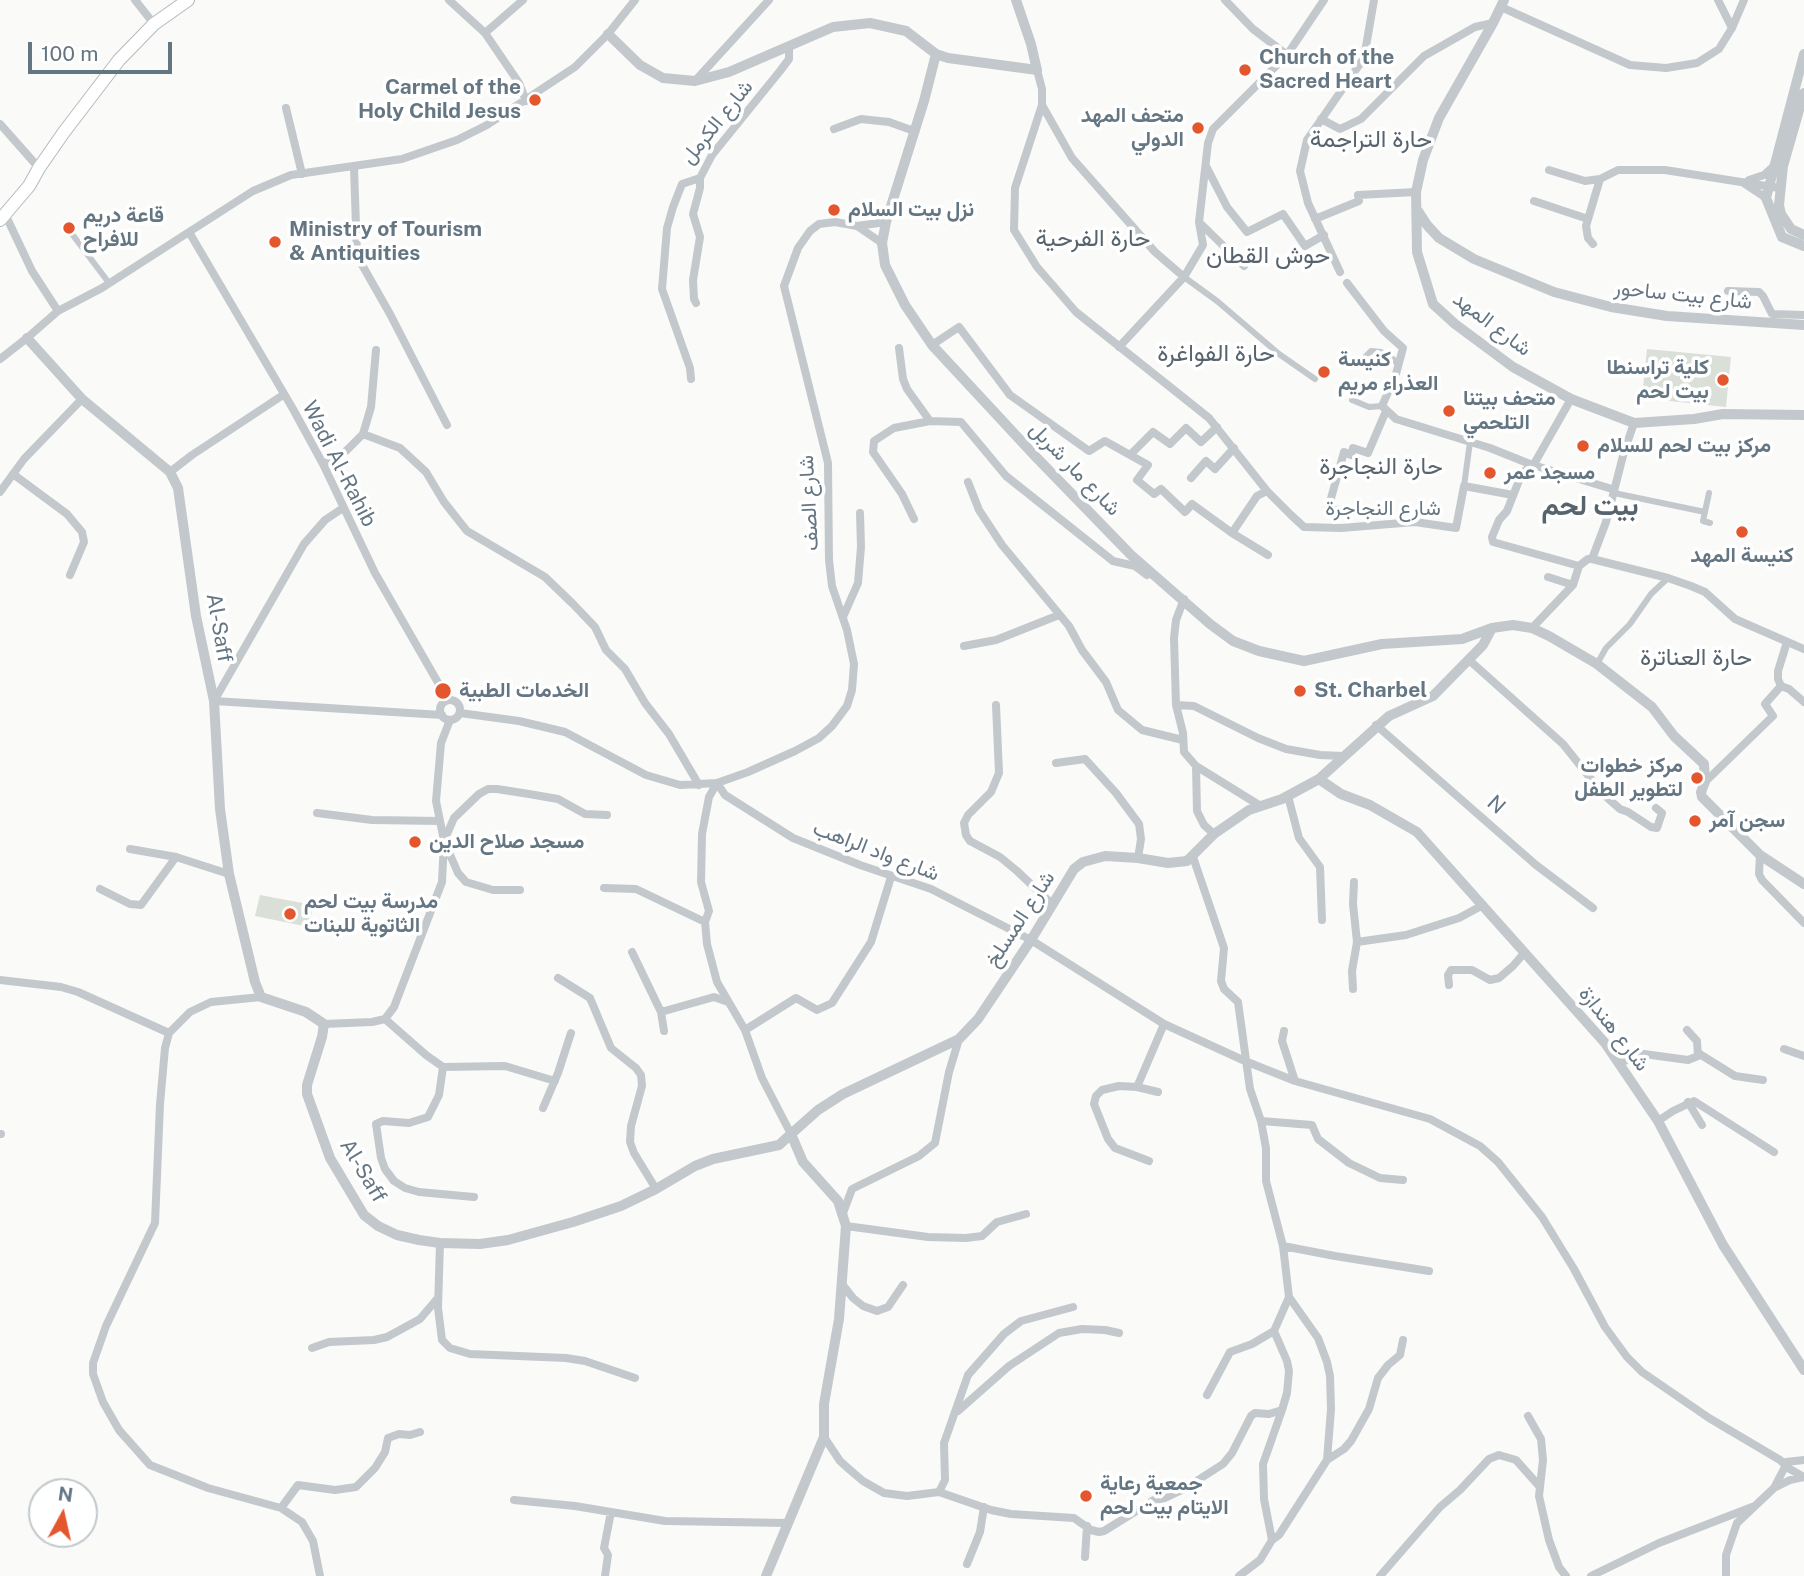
<!DOCTYPE html>
<html>
<head>
<meta charset="utf-8">
<style>
  body { margin:0 }
  #map { position:relative; width:1804px; height:1576px; overflow:hidden; background:#fafaf8; font-family:"Public Sans",sans-serif }
  canvas { display:block }
  .north { position:absolute; left:28px; top:1478px; width:70px; height:70px; box-sizing:border-box; background:#fff; border:2px solid #c1c8cd; border-radius:50%; rotate:8deg; font-size:19px; font-weight:700; line-height:28px; text-align:center; color:#657683 }
  .north::after { content:''; display:block; margin:auto; width:24px; height:32px; background:#e4572e; clip-path:polygon(50% 0,100% 100%,50% 72%,0 100%) }
  .scale { position:absolute; left:28px; top:42px; width:144px; height:32px; box-sizing:border-box; border:4px solid #657683; border-top:0; padding-left:9px; font-size:21px; line-height:24px; white-space:nowrap; color:#657683; -webkit-text-stroke:5px #fff; paint-order:stroke }
</style>
</head>
<body>
<div id="map">
<canvas width="1804" height="1576"></canvas>
<div class="north">N</div>
<div class="scale">100 m</div>
</div>
<script>
const ctx = document.querySelector('canvas').getContext('2d');
ctx.lineJoin = 'round';
function paint(path, color) { ctx.fillStyle = color; ctx.fill(path, 'evenodd'); }
const poly = rows => new Path2D(rows.map(r => 'M' + r).join(''));
function stroke(path, color, width, dash) { ctx.strokeStyle = color; ctx.lineWidth = width; ctx.lineCap = dash ? 'butt' : 'round'; ctx.setLineDash(dash || []); ctx.stroke(path); }
function write(font, color, halo, rows, align = 'center') {
  ctx.font = font + ' "Public Sans",Vazirmatn,sans-serif'; ctx.lineWidth = 7; ctx.setLineDash([]); ctx.textBaseline = 'middle'; ctx.strokeStyle = halo; ctx.fillStyle = color; for (const [text, x, y, turn = 0] of rows) {
    ctx.save(); ctx.translate(x, y); ctx.rotate((+turn || 0) * Math.PI / 180); ctx.textAlign = isNaN(turn) ? turn : align; if (halo) ctx.strokeText(text, 0, 0); ctx.fillText(text, 0, 0); ctx.restore();
  }
}
const green = poly([
  [1647,349,1731,357,1726,407,1642,398],
  [260,895,313,905,309,927,255,916]
]);
const pedestrian = poly([
  [69,230,109,283],
  [1184,277,1217,301,1279,354,1315,379],
  [1366,356,1371,351,1381,352,1389,355,1399,365],
  [1352,400,1369,407,1382,406],
  [1464,486,1470,442],
  [1614,493,1705,512],
  [1709,493,1703,521,1710,523],
  [1597,664,1606,648,1630,624,1651,594,1668,578]
]);
const minor = poly([
  [135,0,154,24],
  [449,0,485,33,519,83,526,101],
  [1225,0,1253,29,1287,55],
  [1718,0,1732,28],
  [1501,7,1630,65,1666,68,1697,63,1719,49,1732,28,1744,0],
  [485,33,523,0],
  [1037,70,1042,89,1042,105,1015,188,1014,230,1037,267,1076,312,1209,418,1267,491,1291,515,1304,527,1341,528,1415,522,1456,528,1464,486,1513,495],
  [695,81,769,0],
  [1042,105,1072,158,1155,252,1184,277],
  [286,108,302,174],
  [1321,119,1340,129,1361,119,1424,56,1475,27,1493,23],
  [0,124,39,168],
  [834,129,861,119,889,122,914,131],
  [1206,166,1227,207,1247,232,1283,214,1305,246,1324,235],
  [354,167,357,256,390,314,447,425],
  [1549,170,1585,181,1600,179,1618,170,1665,170,1779,188],
  [1749,180,1764,175,1774,166],
  [1745,184,1766,198],
  [1534,201,1588,219],
  [6,216,32,271,58,311],
  [1315,219,1359,201,1358,195,1416,192],
  [1199,222,1244,266],
  [857,226,886,222],
  [189,232,253,191,291,175,402,159,457,140,487,125,575,67,608,34,635,0],
  [1593,244,1588,238,1586,226,1600,179],
  [1340,272,1308,203,1300,171,1307,140,1364,58,1374,0],
  [1347,283,1384,331,1403,348,1396,374,1382,406,1396,419,1490,448,1530,464,1612,489,1614,493],
  [1728,291,1759,292,1763,296,1772,314,1804,315],
  [696,303,694,299,693,280,700,237,693,214,700,188,700,178],
  [932,345,959,327,1010,395,1089,451,1105,441,1148,465,1137,480,1154,494,1161,489,1185,512,1192,504,1232,533,1268,555],
  [1119,347,1184,277,1203,245,1199,222,1208,143,1213,129,1287,55,1324,0],
  [899,348,903,379,907,389,930,421],
  [0,359,27,338,58,311,102,288,189,232,293,409,323,464,375,573,448,700],
  [691,379,690,368,662,289,667,228,673,207,682,184,700,178,712,155,780,71,789,59,789,46],
  [1571,399,1534,464,1522,473,1507,511,1499,520,1492,537,1493,542,1579,566],
  [363,434,400,448,426,472,444,502,467,531,545,577,573,604,595,627,606,650,625,669,645,703,669,734,699,785],
  [1130,455,1153,432,1170,444,1186,428,1201,442,1217,427],
  [323,464,346,451,363,434,371,407,376,350],
  [170,472,192,455,283,395],
  [13,474,67,514,82,532,84,542,70,575],
  [1191,478,1206,461,1215,469,1234,448],
  [968,482,979,510,1002,545,1069,626,1082,650,1106,682,1118,710,1142,730,1183,740],
  [0,492,24,459,82,399],
  [343,508,325,520,304,544,214,701,442,715],
  [1342,510,1328,509,1344,452,1351,455,1353,448,1368,453,1386,411],
  [914,519,902,494,873,452,874,441,894,428,930,421,961,422,1006,476,1113,561,1135,566,1147,575],
  [1232,533,1257,496,1267,491],
  [1592,559,1668,578,1691,586,1705,592,1735,619,1804,649],
  [1548,577,1573,585],
  [1184,599,1176,620,1174,638,1176,705,1183,733,1184,752,1196,766,1197,811,1204,825,1214,834],
  [843,617,858,583,861,547,860,513],
  [1532,628,1573,585,1579,566,1588,559,1592,559,1606,522,1624,452,1634,423],
  [1787,642,1778,671,1778,679,1781,686,1789,689,1804,702],
  [964,646,996,640,1059,615],
  [1469,660,1563,744,1603,794,1620,809,1628,812,1651,827,1657,828,1662,813,1656,808],
  '440 710a10 10 0 1 1 20 0a10 10 0 1 1-20 0Z',
  [996,705,999,773,991,792,968,815,964,823,966,835,970,841,1000,857,1017,871,1053,905],
  [1176,705,1194,706,1258,738,1286,749,1320,755,1343,756],
  [460,713,519,721,565,732,646,775,680,785,717,783,748,772,795,751,819,738,832,726,847,706,852,690,854,664,847,630,832,586,829,560,828,463,784,286,798,248,810,231,819,224,835,222,857,226,882,243],
  [1376,725,1536,865,1593,908],
  [1056,763,1085,759,1116,793,1139,824,1141,839,1138,858],
  [1196,766,1259,805],
  [1705,782,1773,716,1765,704,1781,686],
  [717,783,725,795,793,838,860,865,931,889,978,913,1031,940,1164,1024,1245,1061,1295,1081,1430,1119,1480,1146,1498,1162,1542,1217,1574,1269,1605,1327,1627,1357,1642,1372,1709,1418,1780,1460,1788,1468,1804,1477],
  [717,783,709,797,702,834,701,882,709,911,705,922,707,944,717,982,745,1030,762,1078,791,1134],
  [1288,796,1299,838,1320,867,1322,920],
  [317,813,372,820,440,821],
  [130,849,176,857,229,874],
  [1760,855,1759,874,1762,880,1804,923],
  [1193,857,1224,948,1221,981,1224,989,1238,1002,1250,1089,1261,1121,1266,1148,1266,1181,1283,1246,1289,1297,1274,1331,1252,1344,1230,1352,1207,1395],
  [604,888,636,889,705,922],
  [100,889,130,904,141,905,176,857],
  [520,890,493,890,466,882,458,873,444,841,454,818,479,794,488,789,497,789,529,794,558,799,585,814,607,815],
  [1357,942,1406,935,1459,918,1483,905],
  [632,952,661,1012,664,1031],
  [558,978,590,998,611,1048,636,1068,641,1075,642,1086,631,1126,630,1142,634,1153,656,1189],
  [0,980,61,987,78,992,169,1033,190,1012,211,1002,261,997],
  [1449,985,1448,975,1451,970,1472,970,1490,980,1499,978,1513,966,1525,952],
  [1353,989,1352,971,1357,942,1353,904,1354,882],
  [661,1012,714,997,728,1002],
  [385,1019,426,1055,443,1067,505,1066,555,1081],
  [324,1024,372,1022,385,1019,394,1007,442,882,444,841,436,801,441,743,450,720],
  [745,1030,796,998,817,1010,832,1003,871,942,891,877],
  [1284,1031,1282,1041,1295,1081],
  [169,1033,165,1048,160,1104,155,1223,106,1326,93,1363,93,1374,103,1402,119,1430,150,1465,208,1488,281,1508,302,1522,313,1541,320,1576],
  [1784,1049,1804,1056],
  [1698,1053,1735,1076,1763,1080],
  [1619,1063,1644,1054,1688,1060,1698,1056,1697,1041,1687,1030],
  [443,1067,439,1095,428,1117,409,1123,383,1121,376,1124,381,1158,385,1169,394,1181,405,1188,419,1192,474,1197],
  [1137,1087,1158,1092],
  [1688,1102,1702,1125],
  [543,1108,558,1073,571,1033],
  [1261,1121,1312,1125,1318,1139,1349,1163,1380,1178,1403,1180],
  [1658,1121,1673,1111,1694,1101,1774,1152],
  [0,1134,1,1134],
  [1149,1161,1115,1148,1108,1139,1094,1104,1096,1096,1102,1090,1119,1086,1137,1087,1164,1024],
  [843,1213,852,1189,919,1156,935,1143,949,1072,959,1039],
  [846,1226,928,1237,966,1238,982,1236,997,1222,1026,1214],
  [440,1243,438,1308,442,1340,450,1348,470,1354,566,1358,585,1361,635,1378],
  [1283,1246,1335,1256,1429,1271],
  [842,1284,853,1298,863,1306,877,1311,888,1307,903,1285],
  [1289,1297,1318,1338,1327,1362,1330,1376,1331,1409,1327,1460],
  [312,1348,329,1342,374,1340,387,1337,420,1319,437,1299],
  [958,1411,1009,1366,1059,1333,1082,1329,1105,1330,1119,1333],
  [1528,1416,1541,1439,1543,1460,1539,1496,1549,1540,1559,1567,1566,1576],
  [824,1437,840,1461,850,1470,863,1481,884,1493,907,1496,939,1492,991,1510,1011,1514,1074,1518,1091,1530,1099,1532,1104,1531,1154,1500,1165,1498,1184,1489,1223,1464,1232,1453,1251,1416,1255,1413,1269,1414,1282,1410,1287,1393,1289,1371,1287,1361,1274,1331],
  [1786,1462,1804,1460],
  [1774,1488,1787,1463,1790,1462],
  [939,1492,945,1480,944,1443,968,1375,1004,1334,1021,1321,1073,1307],
  [514,1500,575,1506,665,1521,787,1523],
  [281,1508,298,1485,335,1490,356,1487,375,1468,385,1452,388,1438,399,1434,410,1435,420,1432],
  [1272,1540,1264,1499,1263,1464,1282,1410],
  [1085,1557,1087,1526],
  [967,1564,980,1532,984,1507],
  [605,1576,608,1555,604,1548,611,1512],
  [1239,1576,1260,1560,1272,1540,1279,1535,1327,1460,1344,1449,1351,1441,1369,1409,1378,1378,1388,1365,1400,1355,1403,1340],
  [1380,1576,1440,1507,1460,1490,1489,1459,1499,1455,1516,1460,1540,1487],
  [1591,1576,1659,1543,1752,1507],
  [1726,1576,1726,1555,1737,1523,1774,1488,1790,1480,1803,1477]
]);
const tertiary = poly([
  [1504,0,1493,23,1439,118,1423,160,1416,192,1417,252,1433,304,1455,324,1513,367,1571,399,1634,423,1694,419,1723,414,1804,415],
  [608,34,640,65,663,78,695,81,729,72,833,27,870,23,906,31,936,54,948,58,1037,70,1031,44,1016,0],
  [936,54,924,101,886,222,882,243,885,265,905,305,932,345,1035,456,1131,555,1210,624,1233,641,1259,651,1304,661,1382,644,1462,639,1492,628,1513,625,1532,628,1549,636,1597,664,1652,707,1674,736,1704,764,1705,782,1701,792,1702,797,1760,855,1804,884],
  [1804,54,1766,198,1782,237,1804,246],
  [1804,93,1783,166,1779,205,1781,214,1791,229,1804,235],
  [1418,211,1427,225,1439,238,1474,259,1554,292,1611,307,1667,316,1804,325],
  [27,338,82,399,170,472,178,488,196,616,214,701,220,809,229,874,255,982,261,997,306,1012,324,1024,322,1037,307,1085,307,1094,330,1158,364,1215,378,1226,397,1235,419,1240,440,1243,480,1244,508,1240,573,1222,621,1206,656,1189,695,1166,713,1159,779,1145,791,1134,803,1162,838,1201,846,1226,839,1319,824,1404,824,1437,766,1576],
  [1319,779,1341,794,1370,805,1417,832,1605,1043,1658,1121,1723,1245,1804,1370],
  [791,1134,818,1110,843,1094,959,1039,978,1019,1031,940,1074,869,1083,862,1105,856,1138,858,1168,863,1187,861,1214,834,1249,810,1282,799,1319,779,1389,716,1433,696,1483,645,1492,628]
]);
const secondary = poly([
  [0,220,29,186,39,168,64,132,119,60,154,24,188,0]
]);
const markers = [
  [1245,70,7,"#e4572e"],
  [535,100,7,"#e4572e"],
  [1198,128,7,"#e4572e"],
  [834,210,7,"#e4572e"],
  [69,228,7,"#e4572e"],
  [275,242,7,"#e4572e"],
  [1324,372,7,"#e4572e"],
  [1723,380,7,"#e4572e"],
  [1449,411,7,"#e4572e"],
  [1583,446,7,"#e4572e"],
  [1490,473,7,"#e4572e"],
  [1742,532,7,"#e4572e"],
  [443,691,9,"#e4572e"],
  [1300,691,7,"#e4572e"],
  [1697,778,7,"#e4572e"],
  [1695,821,7,"#e4572e"],
  [415,842,7,"#e4572e"],
  [290,914,7,"#e4572e"],
  [1086,1496,7,"#e4572e"]
];
const poiNames = [
  ["Church of the",1259,58],
  ["Sacred Heart",1259,82],
  ["Carmel of the",521,88,"right"],
  ["Holy Child Jesus",521,112,"right"],
  ["متحف المهد",1184,116,"right"],
  ["الدولي",1184,140,"right"],
  ["نزل بيت السلام",848,210],
  ["قاعة دريم",83,216],
  ["للافراح",83,240],
  ["Ministry of Tourism",289,230],
  ["& Antiquities",289,254],
  ["كنيسة",1338,360],
  ["العذراء مريم",1338,384],
  ["كلية تراسنطا",1709,368,"right"],
  ["بيت لحم",1709,392,"right"],
  ["متحف بيتنا",1463,399],
  ["التلحمي",1463,423],
  ["مركز بيت لحم للسلام",1597,446],
  ["مسجد عمر",1504,473],
  ["كنيسة المهد",1742,556,"center"],
  ["الخدمات الطبية",459,691],
  ["St. Charbel",1314,691],
  ["مركز خطوات",1683,766,"right"],
  ["لتطوير الطفل",1683,790,"right"],
  ["سجن آمر",1709,821],
  ["مسجد صلاح الدين",429,842],
  ["مدرسة بيت لحم",304,902],
  ["الثاتوية للبنات",304,926],
  ["جمعية رعاية",1100,1484],
  ["الايتام بيت لحم",1100,1508]
];
const streetNames = [
  ["شارع الكرمل",717,122,-51],
  ["شارع بيت ساحور",1683,295,6],
  ["شارع المهد",1492,324,37],
  ["Wadi Al-Rahib",339,464,63],
  ["شارع مار شربل",1075,469,46],
  ["شارع الصف",809,503,-93],
  ["شارع النجاجرة",1383,509],
  ["Al-Saff",219,628,80],
  ["N",1496,805,42],
  ["شارع واد الراهب",876,851,21],
  ["شارع المسلخ",1020,919,-57],
  ["شارع هندازة",1614,1029,52],
  ["Al-Saff",363,1171,59]
];
const quarterNames = [
  ["حارة التراجمة",1371,140],
  ["حارة الفرحية",1093,239],
  ["حوش القطان",1268,256],
  ["حارة الفواغرة",1216,354],
  ["حارة النجاجرة",1381,467],
  ["حارة العناترة",1696,658]
];
const districtNames = [
  ["بيت لحم",1590,506]
];
paint(green, '#dadfd7');
stroke(secondary, '#b3babf', 14);
stroke(pedestrian, '#c3c8cc', 6);
stroke(minor, '#c3c8cc', 8);
stroke(tertiary, '#c3c8cc', 10);
stroke(secondary, '#fff', 12);
for (const [x, y, r, color] of markers) { const dot = new Path2D(); dot.arc(x, y, r, 0, 2 * Math.PI); ctx.fillStyle = color; ctx.fill(dot); stroke(dot, '#fff', 2.5); }
write('bold 21px', '#657683', '#fff', poiNames, 'left');
write('21px', '#657683', '#fff', streetNames);
write('24px', '#57646e', '#fff', quarterNames);
write('bold 28px', '#57646e', '#fff', districtNames);
</script>
</body>
</html>
